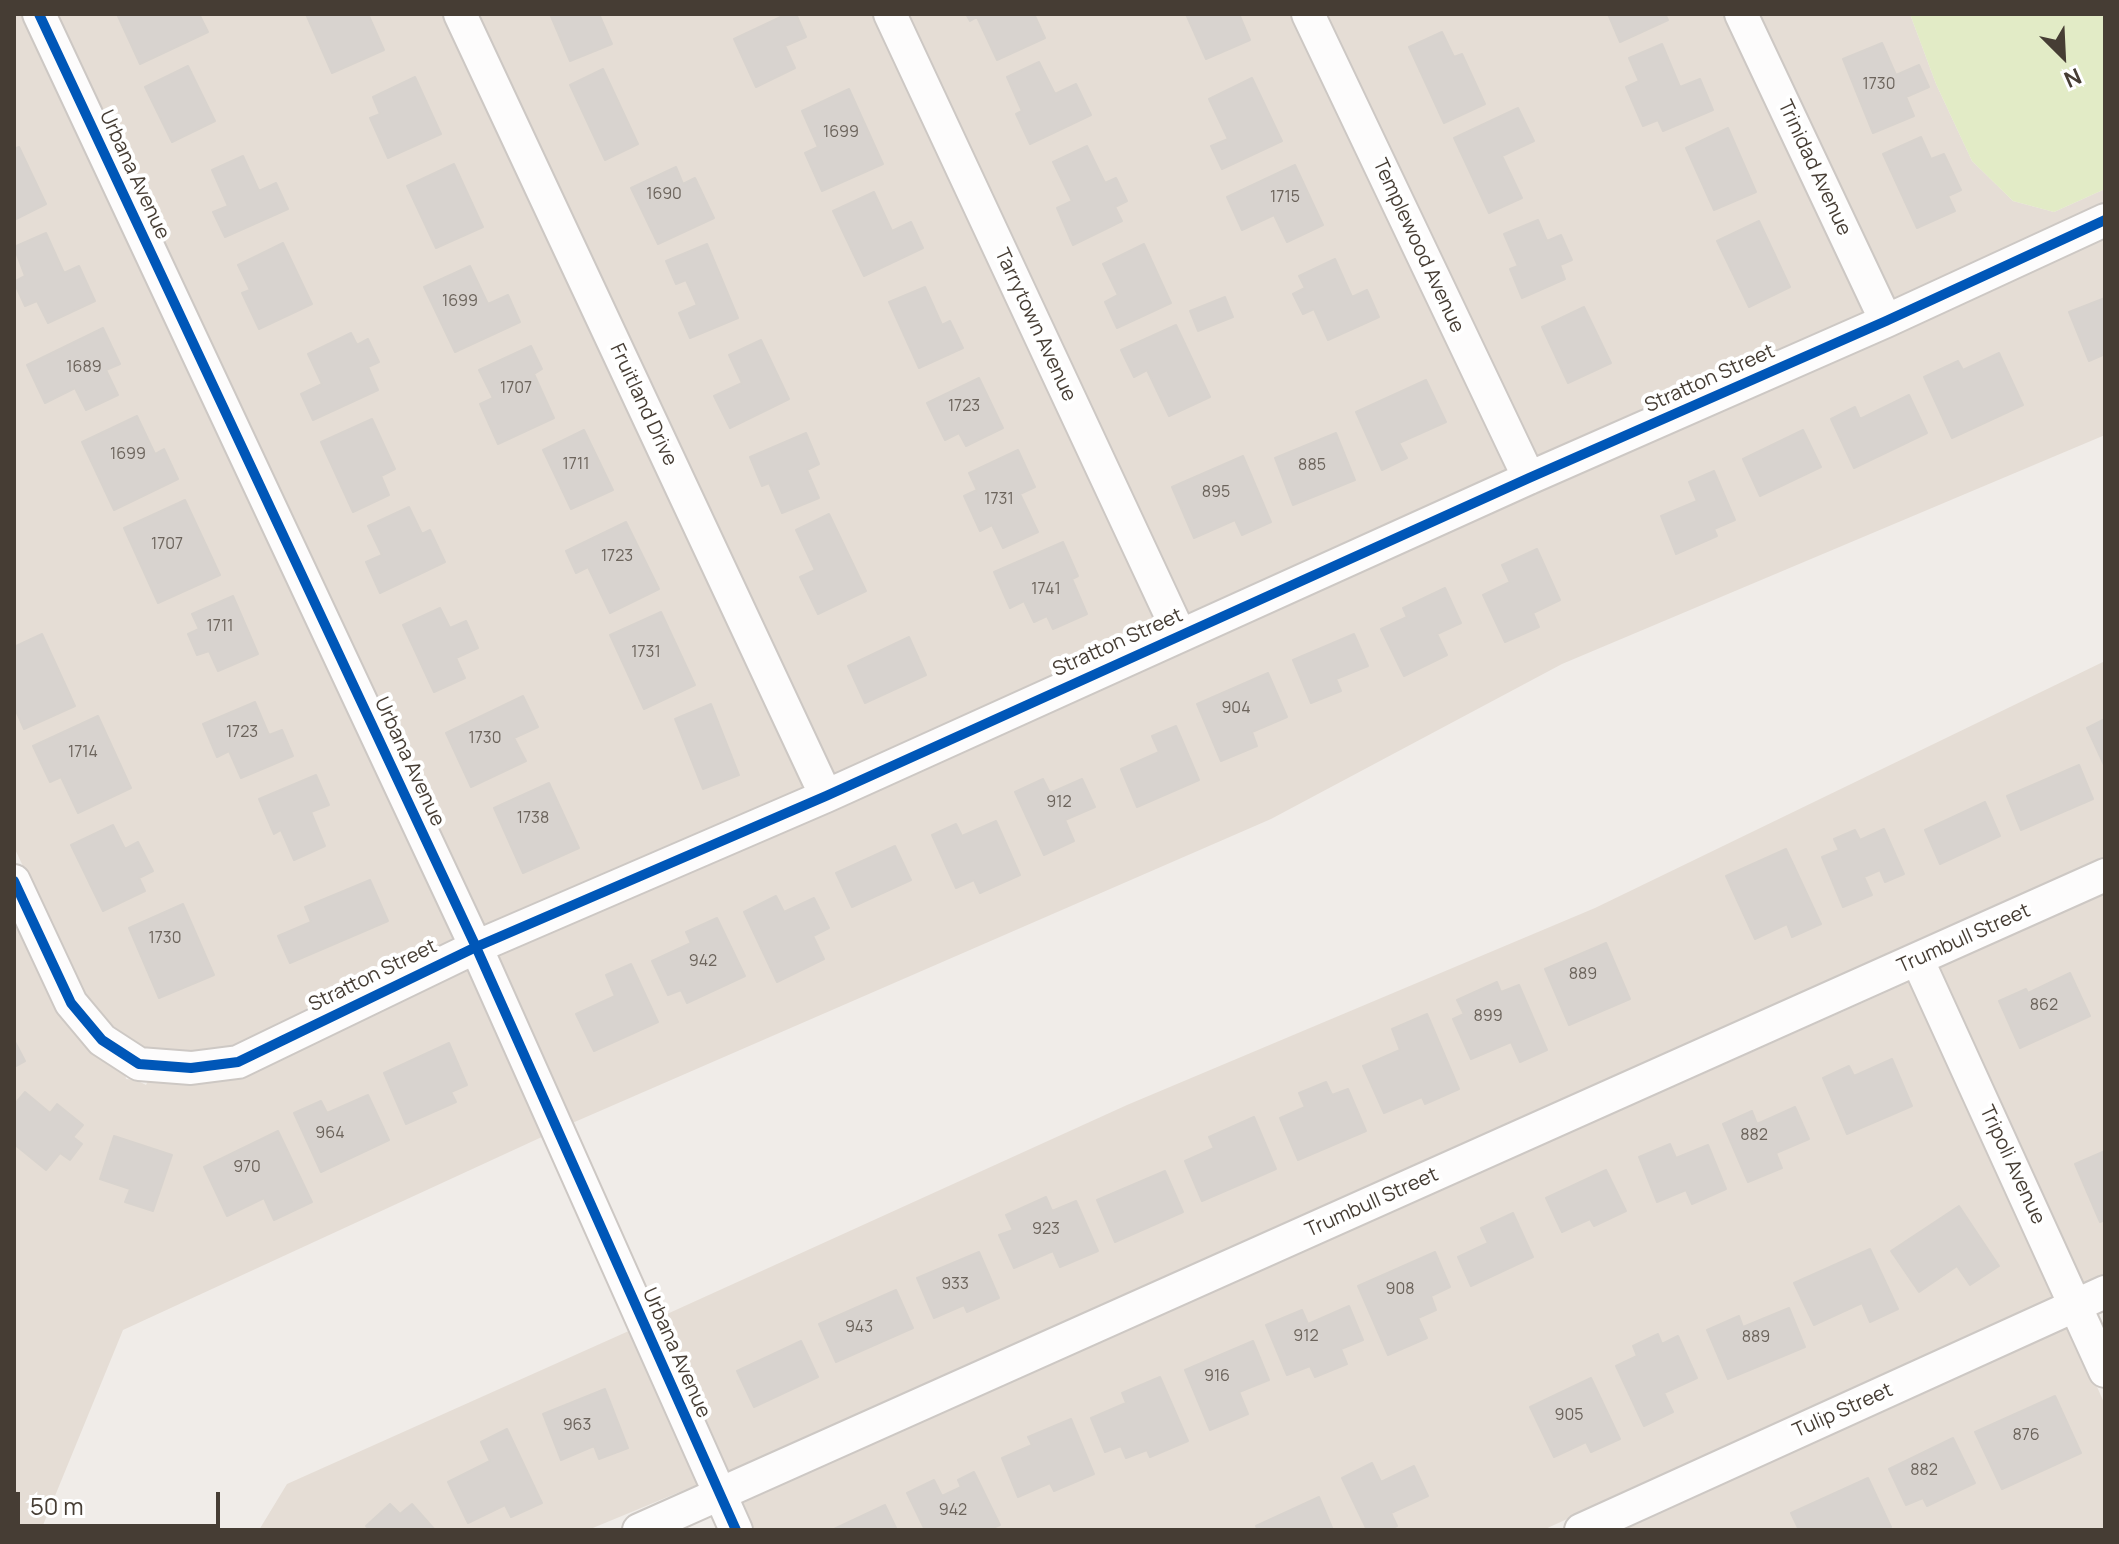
<!DOCTYPE html>
<html>
<head>
<meta charset="utf-8">
<style>
  body { margin:0 }
  #map { position:relative; width:2119px; height:1544px; overflow:hidden; background:#f0ece8; font-family:Manrope,sans-serif }
  canvas { display:block }
  .frame { position:absolute; inset:0; border:16px solid #463d34; pointer-events:none }
  .north { position:absolute; left:2023px; top:16px; width:80px; height:80px; -webkit-text-stroke:6px #fff; paint-order:stroke; rotate:156deg; font-size:22px; font-weight:700; line-height:32px; text-align:center; color:#463d34 }
  .north::after { content:''; display:block; margin:auto; width:28px; height:36px; background:#463d34; clip-path:polygon(50% 0,100% 100%,50% 72%,0 100%) }
  .scale { position:absolute; left:16px; top:1492px; width:204px; height:36px; box-sizing:border-box; border:4px solid #463d34; border-top:0; padding-left:10px; font-size:24px; line-height:28px; white-space:nowrap; color:#463d34; -webkit-text-stroke:6px #fff; paint-order:stroke }
</style>
</head>
<body>
<div id="map">
<canvas width="2119" height="1544"></canvas>
<div class="frame"></div>
<div class="north">N</div>
<div class="scale">50 m</div>
</div>
<script>
const ctx = document.querySelector('canvas').getContext('2d');
ctx.lineJoin = 'round';
function paint(path, color) { ctx.fillStyle = color; ctx.fill(path, 'evenodd'); }
const poly = rows => new Path2D(rows.map(r => 'M' + r).join(''));
function stroke(path, color, width, dash) { ctx.strokeStyle = color; ctx.lineWidth = width; ctx.lineCap = dash ? 'butt' : 'round'; ctx.setLineDash(dash || []); ctx.stroke(path); }
function write(font, color, halo, rows, align = 'center') {
  ctx.font = font + ' Manrope,sans-serif'; ctx.lineWidth = 8; ctx.setLineDash([]); ctx.textBaseline = 'middle'; ctx.strokeStyle = halo; ctx.fillStyle = color; for (const [text, x, y, turn = 0] of rows) {
    ctx.save(); ctx.translate(x, y); ctx.rotate((+turn || 0) * Math.PI / 180); ctx.textAlign = isNaN(turn) ? turn : align; if (halo) ctx.strokeText(text, 0, 0); ctx.fillText(text, 0, 0); ctx.restore();
  }
}
const residential = poly([
  [14,14,24,14,456,939,233,1047,190,1053,142,1049,110,1029,83,995,14,847],
  [55,14,444,14,807,787,482,927],
  [475,14,875,14,1161,627,832,776],
  [906,14,1292,14,1509,470,1186,615],
  [1323,14,1725,14,1866,313,1535,458],
  [1757,14,1910,14,1936,84,1972,161,2013,201,2054,212,2105,189,2105,202,1892,301],
  [2105,237,2105,435,1562,664,1271,819,570,1124,495,956,821,816,1535,492,1880,342],
  [2105,661,2105,858,725,1473,656,1319,1127,1105,1595,908],
  [2105,893,2105,1274,2082,1285,1937,969],
  [14,914,125,1073,126,1079,136,1080,146,1085,148,1081,194,1084,245,1076,469,967,544,1136,123,1330,41,1530,14,1530],
  [1912,981,2057,1296,1543,1530,752,1530,738,1502],
  [2070,1325,2105,1405,2105,1530,1619,1530],
  [631,1330,699,1484,588,1530,259,1530,287,1484]
]);
const green = poly([
  [1910,14,2105,14,2105,189,2054,212,2013,201,1972,161,1936,84]
]);
const building = poly([
  [117,14,199,14,208,32,140,64,117,14],
  [306,14,368,14,384,50,332,73,306,14],
  [550,14,599,14,612,44,570,61,550,14],
  [787,14,796,14,806,37,785,46,795,68,756,87,734,39,787,14],
  [966,14,1034,14,1045,38,997,60,977,17,970,21,966,14],
  [1186,14,1239,14,1250,40,1206,59,1186,14],
  [1608,14,1665,14,1668,20,1620,42,1608,14],
  [1442,32,1454,57,1462,54,1485,104,1444,123,1409,47,1442,32],
  [1882,43,1896,75,1919,65,1929,87,1906,97,1914,116,1873,133,1843,59,1882,43],
  [1662,44,1680,87,1700,79,1713,110,1663,131,1658,120,1643,126,1626,87,1639,81,1629,58,1662,44],
  [1039,62,1055,94,1076,84,1091,115,1030,144,1016,114,1022,111,1007,77,1039,62],
  [188,66,215,121,172,142,145,87,188,66],
  [603,69,638,144,605,160,570,85,603,69],
  [415,77,441,134,388,158,370,118,380,114,373,97,415,77],
  [1252,78,1282,141,1222,169,1211,146,1228,139,1209,99,1252,78],
  [849,89,883,164,822,191,805,153,818,147,802,111,849,89],
  [1518,108,1534,141,1502,156,1522,198,1489,213,1454,138,1518,108],
  [1728,128,1756,192,1714,210,1686,148,1728,128],
  [1921,137,1931,159,1944,154,1961,190,1948,196,1955,211,1917,228,1883,154,1921,137],
  [1087,146,1105,183,1116,178,1127,201,1115,207,1122,221,1073,245,1057,208,1072,201,1053,162,1087,146],
  [19,147,46,204,14,220,14,149,19,147],
  [243,156,259,191,276,183,288,209,225,237,213,212,228,206,212,170,243,156],
  [454,164,483,227,436,248,407,186,454,164],
  [1295,165,1323,225,1287,242,1274,215,1242,230,1227,197,1295,165],
  [676,167,683,184,695,178,714,218,658,244,631,188,676,167],
  [874,192,892,231,911,222,923,248,864,276,833,211,874,192],
  [1538,220,1547,241,1561,235,1572,260,1560,265,1565,279,1522,298,1510,269,1518,266,1504,234,1538,220],
  [1759,221,1790,287,1749,307,1717,241,1759,221],
  [46,233,64,273,79,266,95,301,48,323,37,301,25,306,14,282,25,276,14,247,46,233],
  [283,243,312,304,259,329,242,293,250,290,238,265,283,243],
  [707,244,738,318,690,338,679,313,697,305,686,280,676,284,666,261,707,244],
  [1144,244,1171,303,1117,328,1105,302,1118,295,1103,264,1144,244],
  [1335,259,1352,297,1367,290,1379,317,1328,340,1314,309,1303,314,1293,294,1305,288,1299,276,1335,259],
  [470,266,488,304,508,295,520,322,455,352,424,287,470,266],
  [925,287,942,325,950,321,963,348,919,368,889,302,925,287],
  [1225,297,1233,317,1198,331,1190,311,1225,297],
  [2105,298,2105,354,2089,361,2069,312,2105,298],
  [1584,307,1611,363,1568,383,1542,327,1584,307],
  [1176,325,1210,397,1169,416,1147,370,1134,377,1121,350,1176,325],
  [103,328,120,364,106,370,118,395,86,410,75,388,45,403,27,365,103,328],
  [351,333,357,345,368,339,379,362,368,367,378,390,313,420,301,394,322,384,308,354,351,333],
  [761,340,789,399,730,428,714,396,742,383,729,355,761,340],
  [531,346,542,369,534,374,554,418,498,444,480,404,493,398,479,370,531,346],
  [1999,353,2023,405,1952,438,1924,377,1958,361,1963,370,1999,353],
  [979,378,1003,428,966,446,959,433,945,440,927,403,979,378],
  [1426,380,1446,422,1399,443,1407,458,1382,470,1356,412,1426,380],
  [1909,395,1927,433,1854,468,1831,419,1855,407,1860,419,1909,395],
  [137,416,155,454,164,449,178,479,114,510,82,442,137,416],
  [372,419,395,469,381,476,389,495,353,512,321,442,372,419],
  [584,430,613,490,571,509,543,450,584,430],
  [1803,430,1821,467,1760,496,1743,459,1803,430],
  [806,433,819,464,807,470,819,498,782,513,769,483,762,486,750,457,806,433],
  [1336,433,1355,480,1293,505,1275,458,1336,433],
  [1018,450,1035,487,1020,494,1038,532,1003,548,992,525,980,531,964,496,977,490,969,473,1018,450],
  [1243,456,1271,522,1242,535,1235,520,1194,538,1172,487,1243,456],
  [1714,471,1735,520,1714,529,1717,536,1676,554,1661,516,1697,501,1689,482,1714,471],
  [185,500,220,575,158,603,124,528,185,500],
  [409,507,422,534,430,530,445,562,380,593,366,562,382,555,368,526,409,507],
  [829,514,866,591,818,614,800,577,815,570,796,530,829,514],
  [626,522,659,589,610,613,588,567,576,573,566,551,626,522],
  [1063,542,1078,576,1072,579,1087,614,1053,629,1047,616,1034,622,1024,601,1010,608,994,572,1063,542],
  [1537,549,1560,600,1533,613,1539,627,1505,642,1483,595,1510,582,1502,565,1537,549],
  [1445,588,1461,623,1437,634,1447,655,1404,676,1381,629,1407,617,1403,608,1445,588],
  [233,596,258,654,218,671,209,651,197,655,188,634,199,629,192,614,233,596],
  [440,608,450,628,466,621,478,648,456,658,465,678,434,692,403,625,440,608],
  [661,612,695,685,644,709,610,635,661,612],
  [42,634,75,706,24,729,14,706,14,647,42,634],
  [1354,634,1368,666,1336,679,1341,691,1311,703,1293,660,1354,634],
  [909,637,926,675,865,703,848,666,909,637],
  [1268,673,1287,717,1252,732,1257,746,1221,761,1197,704,1268,673],
  [523,696,538,727,514,738,526,761,471,787,446,733,523,696],
  [255,702,269,735,282,730,293,756,241,778,229,751,217,757,203,724,255,702],
  [711,704,739,775,703,789,675,719,711,704],
  [98,716,131,788,78,813,61,777,50,782,33,746,98,716],
  [2105,719,2105,767,2087,728,2105,719],
  [1176,726,1199,780,1137,807,1121,769,1159,752,1152,736,1176,726],
  [2079,765,2093,799,2021,830,2007,796,2079,765],
  [316,775,329,805,311,812,325,846,294,860,281,830,274,834,259,799,316,775],
  [1043,779,1050,793,1082,779,1095,807,1065,820,1074,841,1044,855,1015,792,1043,779],
  [549,783,579,848,523,873,494,808,549,783],
  [1985,802,2000,836,1940,864,1925,830,1985,802],
  [996,821,1020,875,980,893,974,880,956,888,932,835,956,824,962,836,996,821],
  [113,825,125,849,138,842,153,871,139,878,145,891,103,911,71,845,113,825],
  [1884,829,1904,874,1885,882,1880,870,1864,877,1872,895,1843,907,1822,857,1839,850,1834,839,1855,830,1860,840,1884,829],
  [895,846,911,880,852,907,836,873,895,846],
  [1786,849,1821,924,1792,937,1787,924,1755,939,1726,876,1786,849],
  [370,880,388,921,290,963,278,936,311,922,305,907,370,880],
  [776,896,784,912,814,898,829,928,813,936,824,959,777,982,744,912,776,896],
  [183,904,214,975,159,998,129,928,183,904],
  [717,918,745,976,687,1003,681,990,668,995,652,961,691,943,686,932,717,918],
  [1606,943,1630,999,1569,1025,1545,969,1606,943],
  [631,964,658,1022,594,1051,576,1014,615,996,606,975,631,964],
  [2070,973,2090,1016,2020,1048,1999,1001,2026,989,2028,993,2070,973],
  [1497,982,1501,992,1519,985,1547,1050,1520,1062,1511,1042,1471,1059,1453,1019,1464,1014,1457,1000,1497,982],
  [1427,1014,1459,1089,1425,1104,1422,1097,1384,1113,1363,1066,1400,1050,1392,1029,1427,1014],
  [14,1040,25,1061,14,1067,14,1040],
  [449,1043,467,1085,451,1092,456,1102,406,1124,384,1073,449,1043],
  [1892,1059,1912,1106,1847,1134,1823,1078,1849,1066,1854,1076,1892,1059],
  [1326,1082,1332,1095,1348,1089,1366,1131,1298,1160,1280,1118,1305,1107,1299,1093,1326,1082],
  [25,1092,50,1113,57,1104,83,1125,73,1137,82,1144,70,1160,60,1153,46,1170,14,1144,14,1105,25,1092],
  [368,1095,389,1140,321,1172,294,1113,321,1101,327,1113,368,1095],
  [1795,1107,1809,1139,1776,1153,1782,1168,1748,1182,1723,1124,1752,1111,1757,1124,1795,1107],
  [1254,1117,1276,1169,1202,1201,1185,1161,1214,1148,1209,1137,1254,1117],
  [278,1131,312,1202,274,1220,264,1198,227,1216,204,1167,278,1131],
  [114,1136,172,1155,153,1211,125,1202,130,1189,100,1179,114,1136],
  [1670,1144,1676,1158,1708,1145,1726,1189,1692,1204,1686,1190,1657,1202,1639,1157,1670,1144],
  [2105,1151,2105,1220,2100,1222,2075,1164,2105,1151],
  [1606,1170,1626,1211,1594,1226,1590,1219,1562,1232,1546,1198,1606,1170],
  [1165,1171,1183,1212,1115,1242,1097,1200,1165,1171],
  [1046,1197,1052,1211,1076,1201,1098,1251,1060,1267,1053,1251,1014,1268,999,1235,1013,1230,1006,1215,1046,1197],
  [1959,1206,1999,1266,1970,1285,1957,1266,1919,1292,1891,1251,1959,1206],
  [1513,1213,1533,1257,1471,1286,1458,1257,1488,1243,1481,1228,1513,1213],
  [1870,1249,1898,1309,1870,1322,1862,1303,1814,1325,1794,1283,1870,1249],
  [979,1252,999,1298,967,1312,964,1305,934,1318,917,1278,979,1252],
  [1435,1252,1450,1287,1431,1296,1436,1310,1418,1318,1427,1338,1388,1355,1358,1286,1435,1252],
  [896,1290,913,1328,836,1362,819,1324,896,1290],
  [1349,1306,1363,1340,1341,1349,1347,1364,1315,1377,1310,1366,1287,1375,1266,1325,1302,1310,1308,1324,1349,1306],
  [1789,1308,1805,1347,1728,1379,1707,1330,1739,1316,1743,1327,1789,1308],
  [1658,1334,1662,1344,1678,1336,1697,1378,1664,1393,1673,1412,1644,1426,1616,1366,1637,1356,1633,1346,1658,1334],
  [801,1341,818,1377,754,1407,737,1371,801,1341],
  [1253,1341,1269,1380,1239,1392,1248,1414,1210,1430,1185,1370,1253,1341],
  [1160,1377,1188,1441,1150,1457,1147,1450,1126,1458,1121,1446,1105,1452,1091,1418,1126,1403,1122,1393,1160,1377],
  [1591,1378,1620,1439,1591,1452,1586,1442,1554,1457,1530,1407,1591,1378],
  [605,1389,628,1448,599,1459,594,1446,561,1460,543,1414,605,1389],
  [2055,1396,2081,1453,2002,1489,1975,1432,2055,1396],
  [1071,1419,1094,1474,1054,1491,1050,1483,1018,1497,1002,1458,1032,1445,1028,1437,1071,1419],
  [507,1429,542,1503,511,1517,505,1505,468,1523,448,1482,490,1461,481,1442,507,1429],
  [1953,1438,1975,1483,1927,1506,1923,1498,1906,1505,1889,1469,1953,1438],
  [1372,1463,1381,1482,1414,1466,1428,1496,1391,1513,1397,1526,1388,1530,1367,1530,1342,1478,1372,1463],
  [974,1472,1000,1525,988,1530,925,1530,907,1493,934,1480,942,1496,961,1487,958,1480,974,1472],
  [1868,1478,1891,1527,1885,1530,1799,1530,1791,1513,1868,1478],
  [1319,1497,1333,1530,1258,1530,1256,1526,1319,1497],
  [390,1504,400,1514,412,1504,435,1530,370,1530,366,1526,390,1504],
  [885,1505,897,1530,832,1530,885,1505]
]);
const minor = poly([
  [39,14,476,947,736,1530],
  [460,14,826,796],
  [890,14,1180,635],
  [1308,14,1529,478],
  [1741,14,1886,321],
  [14,881,71,1003,102,1040,139,1064,191,1068,238,1062,476,947,826,796,1529,478,1886,321,2105,220],
  [1918,961,2105,1371],
  [639,1530,2105,875],
  [1581,1530,2105,1292]
]);
const cycleway = poly([
  [39,14,476,947,736,1530],
  [14,881,71,1003,102,1040,139,1064,191,1068,238,1062,476,947,826,796,1529,478,1886,321,2105,220]
]);
const numberNames = [
  ["1730",1879,85],
  ["1699",841,133],
  ["1690",664,195],
  ["1715",1285,198],
  ["1699",460,302],
  ["1689",84,368],
  ["1707",516,389],
  ["1723",964,407],
  ["1699",128,455],
  ["1711",576,465],
  ["885",1312,466],
  ["895",1216,493],
  ["1731",999,500],
  ["1707",167,545],
  ["1723",617,557],
  ["1741",1046,590],
  ["1711",220,627],
  ["1731",646,653],
  ["904",1236,709],
  ["1723",242,733],
  ["1730",485,739],
  ["1714",83,753],
  ["912",1059,803],
  ["1738",533,819],
  ["1730",165,939],
  ["942",703,962],
  ["889",1583,975],
  ["862",2044,1006],
  ["899",1488,1017],
  ["964",330,1134],
  ["882",1754,1136],
  ["970",247,1168],
  ["923",1046,1230],
  ["933",955,1285],
  ["908",1400,1290],
  ["943",859,1328],
  ["912",1306,1337],
  ["889",1756,1338],
  ["916",1217,1377],
  ["905",1569,1416],
  ["963",577,1426],
  ["876",2026,1436],
  ["882",1924,1471],
  ["942",953,1511]
];
const streetNames = [
  ["Trinidad Avenue",1814,168,65],
  ["Urbana Avenue",134,175,65],
  ["Templewood Avenue",1418,246,65],
  ["Tarrytown Avenue",1035,325,65],
  ["Stratton Street",1710,379,-24],
  ["Fruitland Drive",643,405,65],
  ["Stratton Street",1118,643,-24],
  ["Urbana Avenue",409,762,65],
  ["Trumbull Street",1964,939,-24],
  ["Stratton Street",373,976,-26],
  ["Tripoli Avenue",2012,1165,65],
  ["Trumbull Street",1372,1203,-24],
  ["Urbana Avenue",676,1353,66],
  ["Tulip Street",1843,1411,-24]
];
paint(residential, '#e5ddd5');
paint(green, '#e2ebc6');
paint(building, '#d8d3cf');
stroke(building, '#d8d3ce', 2);
stroke(minor, '#cdc8c4', 36);
stroke(minor, '#fdfcfc', 32);
stroke(cycleway, '#0057b8', 10);
write('16px', '#6c645c', null, numberNames);
write('20px', '#463d34', '#fff', streetNames);
</script>
</body>
</html>
